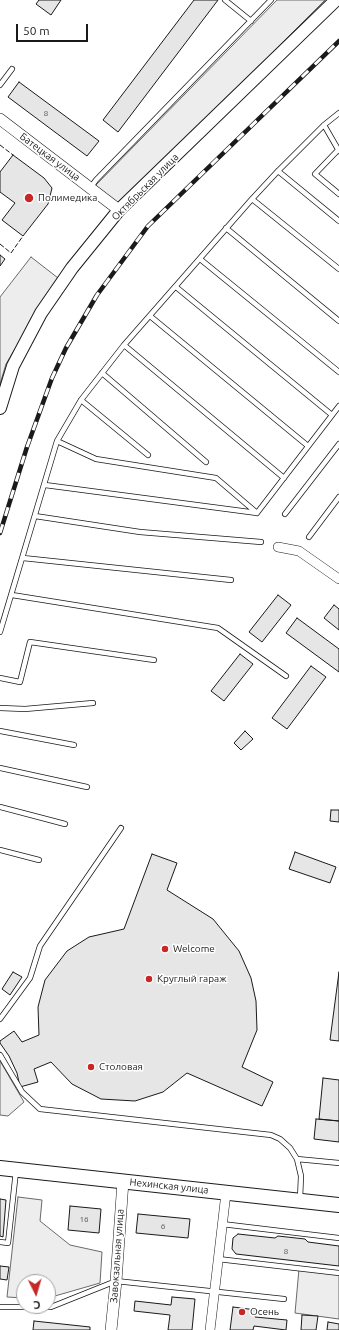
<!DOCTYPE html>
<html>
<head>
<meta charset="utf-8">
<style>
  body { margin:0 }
  #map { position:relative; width:339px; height:1330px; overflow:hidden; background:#fff; font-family:Ubuntu,sans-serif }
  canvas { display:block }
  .north { position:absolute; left:16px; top:1274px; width:40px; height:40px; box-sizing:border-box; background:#fff; border:1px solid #a3a3a3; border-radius:50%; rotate:175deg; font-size:11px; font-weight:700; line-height:16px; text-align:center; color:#1a1a1a }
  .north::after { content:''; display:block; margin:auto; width:14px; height:18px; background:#c62828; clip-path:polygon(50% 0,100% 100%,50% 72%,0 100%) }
  .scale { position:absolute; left:16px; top:24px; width:72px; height:18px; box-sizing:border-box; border:2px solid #1a1a1a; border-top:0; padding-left:5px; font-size:12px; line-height:14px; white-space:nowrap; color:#1a1a1a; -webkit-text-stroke:3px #fff; paint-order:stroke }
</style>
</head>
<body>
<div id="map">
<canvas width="339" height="1330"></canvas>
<div class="north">С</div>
<div class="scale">50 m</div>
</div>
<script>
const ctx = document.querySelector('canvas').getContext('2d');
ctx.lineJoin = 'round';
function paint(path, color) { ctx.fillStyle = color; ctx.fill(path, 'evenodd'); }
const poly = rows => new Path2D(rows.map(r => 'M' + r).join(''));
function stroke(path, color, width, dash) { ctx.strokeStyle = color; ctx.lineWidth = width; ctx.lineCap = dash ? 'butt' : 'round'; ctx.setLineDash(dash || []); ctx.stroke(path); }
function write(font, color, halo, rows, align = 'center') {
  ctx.font = font + ' Ubuntu,sans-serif'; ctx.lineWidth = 3; ctx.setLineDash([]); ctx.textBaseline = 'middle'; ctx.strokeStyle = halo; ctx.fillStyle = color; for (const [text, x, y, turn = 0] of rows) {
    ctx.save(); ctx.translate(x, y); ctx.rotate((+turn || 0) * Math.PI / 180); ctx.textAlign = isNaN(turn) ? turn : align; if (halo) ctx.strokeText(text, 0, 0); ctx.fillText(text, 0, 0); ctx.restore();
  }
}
const built = poly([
  [277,0,325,0,119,206,94,187,277,0],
  [31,257,58,278,6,364,0,384,0,297,31,257],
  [0,1061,24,1102,8,1116,0,1115,0,1061],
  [18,1197,42,1200,40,1221,70,1245,102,1252,100,1283,48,1298,48,1282,24,1282,24,1298,7,1297,18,1197],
  [299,1269,339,1273,339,1319,295,1313,299,1269]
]);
const building = poly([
  [39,0,61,0,51,15,36,4,39,0],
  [194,0,218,0,118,132,103,120,194,0],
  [19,82,99,141,87,156,8,97,19,82],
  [13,155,44,178,52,188,48,204,23,236,2,220,15,203,0,192,0,172,13,155],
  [0,255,5,259,0,266,0,255],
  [278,595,291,605,262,642,249,632,278,595],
  [334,605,339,609,339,630,324,618,334,605],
  [297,618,339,649,339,672,286,633,297,618],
  [240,654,253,664,224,701,211,691,240,654],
  [311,666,326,677,287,729,272,718,311,666],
  [245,731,253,739,241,750,234,743,245,731],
  [331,810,339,810,339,822,330,821,331,810],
  [295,852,336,867,330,883,289,869,295,852],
  [152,854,177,863,167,890,213,919,239,951,251,978,256,1001,257,1030,242,1067,273,1082,262,1106,187,1073,163,1092,135,1101,101,1099,72,1084,51,1062,34,1069,38,1082,20,1087,17,1073,9,1056,0,1043,0,1041,14,1031,22,1042,39,1035,38,1007,45,980,67,951,89,937,124,929,152,854],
  [13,972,22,977,10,995,2,989,13,972],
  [339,972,339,1041,330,1040,339,972],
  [323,1078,339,1080,339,1121,319,1119,323,1078],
  [316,1119,339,1121,339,1142,314,1139,316,1119],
  [0,1199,6,1200,3,1237,0,1236,0,1199],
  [70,1206,101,1209,99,1233,68,1230,70,1206],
  [138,1214,190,1219,188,1238,136,1233,138,1214],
  [238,1234,275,1238,278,1236,305,1239,308,1242,339,1246,339,1266,236,1254,232,1249,233,1238,238,1234],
  [0,1266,9,1267,7,1280,0,1279,0,1266],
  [172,1297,195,1299,192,1330,168,1330,170,1315,134,1311,135,1301,171,1305,172,1297],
  [233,1307,256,1310,255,1317,287,1320,286,1330,254,1326,253,1330,230,1330,233,1307],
  [302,1315,318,1316,316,1330,301,1330,302,1315],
  [34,1321,90,1327,90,1330,33,1330,34,1321],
  [328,1322,339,1324,339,1330,327,1330,328,1322]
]);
const service = poly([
  [225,0,251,21],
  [0,85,12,69],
  [324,125,339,151],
  [339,149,315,174,339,194],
  [278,171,339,221],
  [91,187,96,180,271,0],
  [252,199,339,269],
  [226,228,339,321],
  [200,259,339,372],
  [176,287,332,415],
  [150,316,308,446],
  [124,345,284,478],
  [102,373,206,462],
  [81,400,148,455],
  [57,441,96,459,216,478,257,513],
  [45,485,257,513,339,406],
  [285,514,339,444],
  [35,516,140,532,261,542],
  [309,537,339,497],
  [23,558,231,580],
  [12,595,218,628,286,676],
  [0,632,57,441,81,400,124,345,252,199,278,171,324,125,339,113],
  [0,678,20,682,30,642,154,660],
  [0,708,25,709,93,703],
  [0,731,74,745],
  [0,768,87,787],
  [0,807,65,824],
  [0,850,39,860],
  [0,1019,30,978,40,946,121,828],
  [0,1055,22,1092,40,1109,271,1135,280,1139,290,1148,297,1159,301,1176,300,1199],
  [297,1159,339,1163],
  [222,1224,339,1238],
  [0,1242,8,1243,16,1171],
  [218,1259,339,1273],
  [0,1307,51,1307,116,1281,284,1299]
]);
const minor = poly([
  [278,547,299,551,339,579],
  [210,1330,226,1193]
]);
const tertiary = poly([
  [0,119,119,210],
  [111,1330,116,1281,123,1181]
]);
const secondary = poly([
  [0,408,13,366,41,313,72,268,119,210,336,0]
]);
const primary = poly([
  [0,1168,339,1205]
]);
const rail = poly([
  [0,533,27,447,52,378,66,348,97,295,148,226,339,41]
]);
const fence = poly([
  [0,145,13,155],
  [0,244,11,253,23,236]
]);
const markers = [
  [29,198,5,"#c62828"],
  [165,949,4,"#c62828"],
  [149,979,4,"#c62828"],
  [91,1067,4,"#c62828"],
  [242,1312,4,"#c62828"]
];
const numberNames = [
  ["8",46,113],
  ["16",84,1219],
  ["6",163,1226],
  ["8",286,1251]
];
const streetNames = [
  ["Батецкая улица",50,157,37],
  ["Октябрьская улица",145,187,-45],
  ["Нехинская улица",169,1186,6],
  ["Завокзальная улица",117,1256,-86]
];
const poiNames = [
  ["Полимедика",38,198],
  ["Welcome",173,949],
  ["Круглый гараж",157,979],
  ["Столовая",99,1067],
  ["Осень",250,1312]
];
paint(built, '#ededed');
stroke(built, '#6a6a6a', 1);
paint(building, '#e6e6e6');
stroke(building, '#1a1a1a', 1);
stroke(service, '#1a1a1a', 6);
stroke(minor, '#1a1a1a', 10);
stroke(tertiary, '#1a1a1a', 12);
stroke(secondary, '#1a1a1a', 14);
stroke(primary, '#1a1a1a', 16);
stroke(service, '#fff', 4.5);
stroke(minor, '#fff', 9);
stroke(tertiary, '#fff', 11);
stroke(secondary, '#fff', 12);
stroke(primary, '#fff', 14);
stroke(rail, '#1a1a1a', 4.5);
stroke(rail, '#fff', 3, [9]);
stroke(fence, '#1a1a1a', 1, [5, 2]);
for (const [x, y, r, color] of markers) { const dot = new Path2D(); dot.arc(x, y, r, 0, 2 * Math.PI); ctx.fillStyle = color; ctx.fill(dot); stroke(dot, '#fff', 1.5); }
write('8px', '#4d4d4d', null, numberNames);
write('10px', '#1a1a1a', '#fff', streetNames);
write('10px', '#1a1a1a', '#fff', poiNames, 'left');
</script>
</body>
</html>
